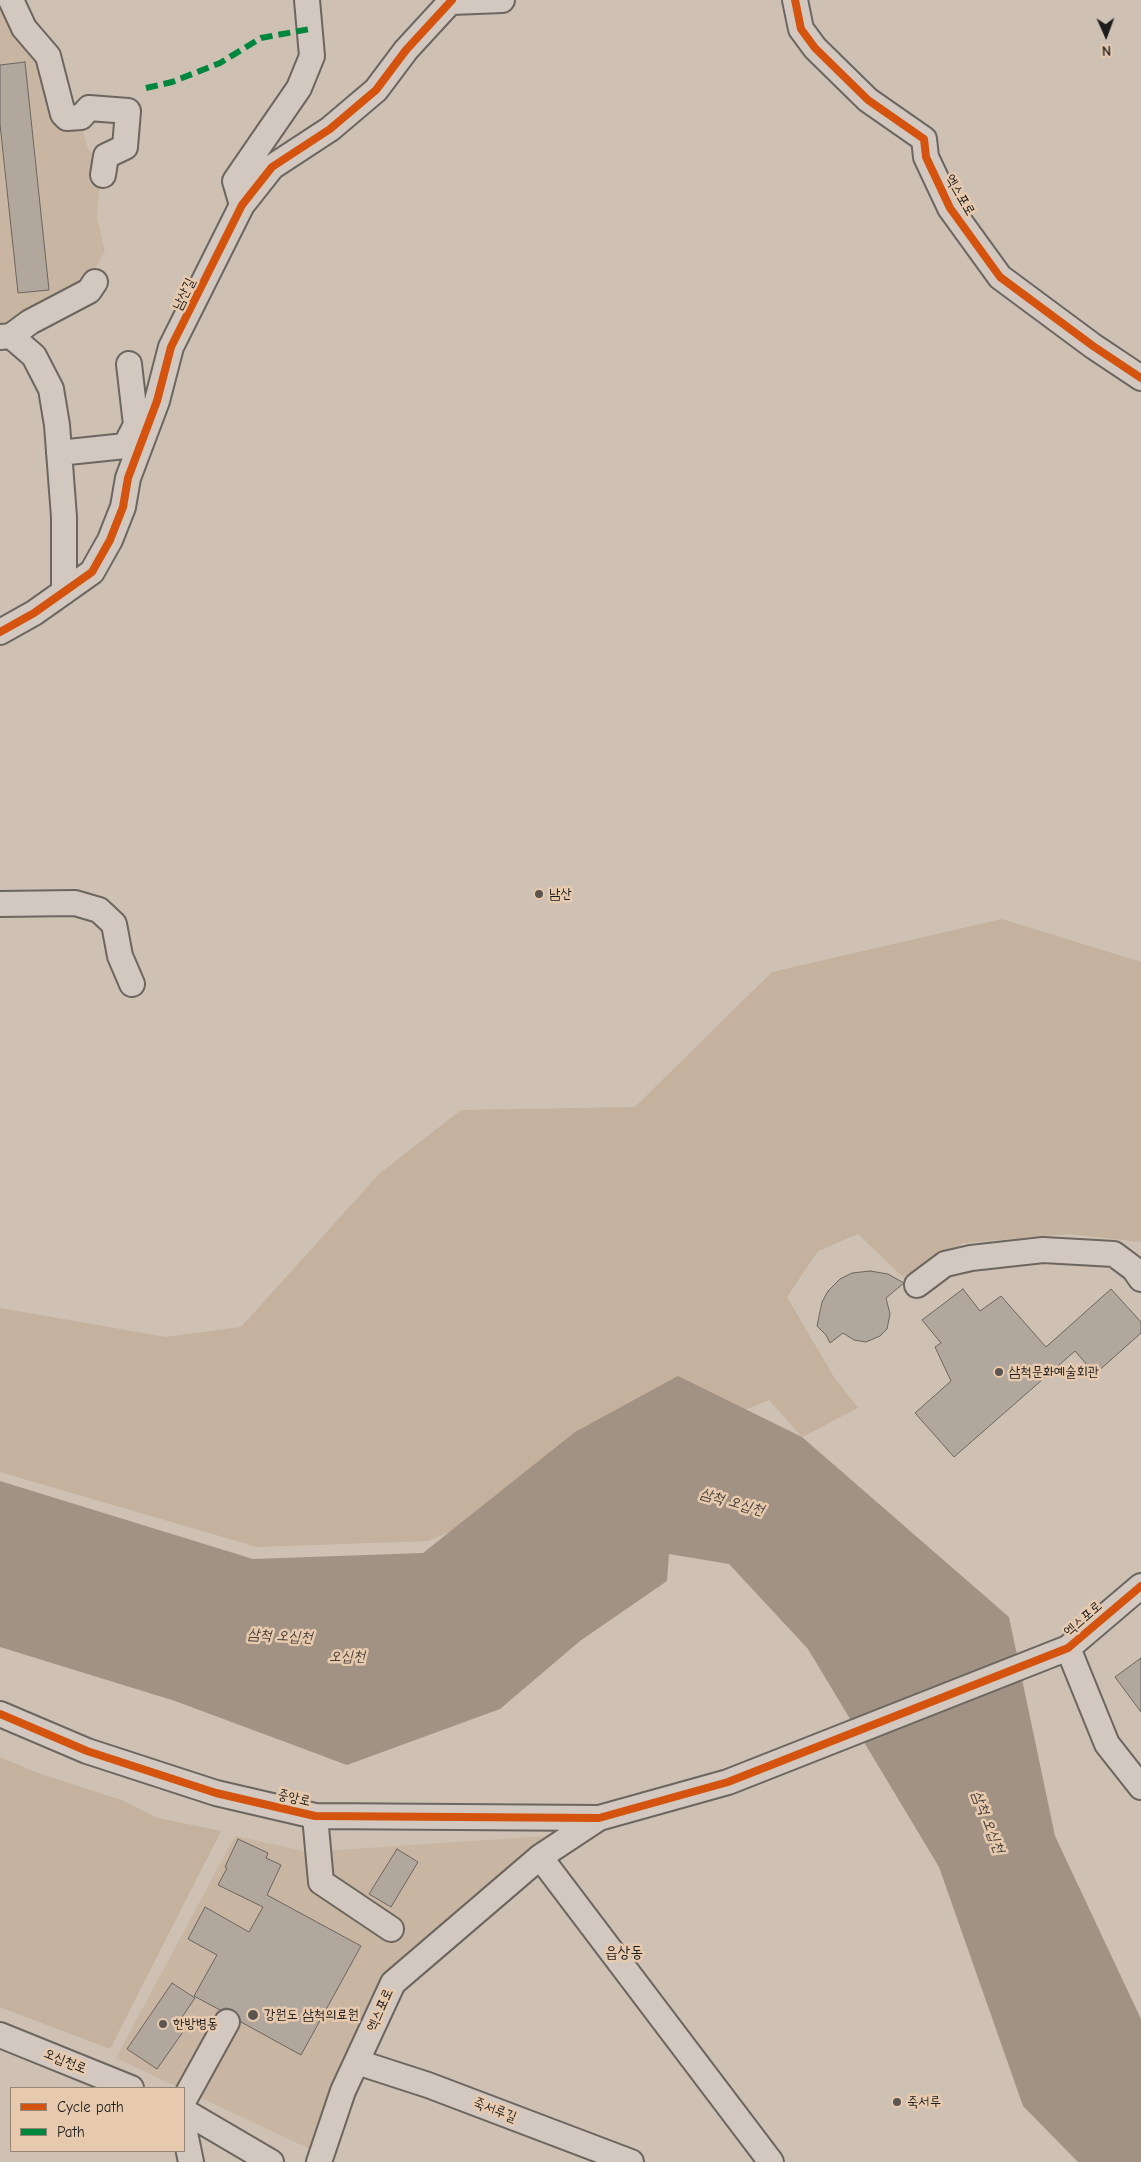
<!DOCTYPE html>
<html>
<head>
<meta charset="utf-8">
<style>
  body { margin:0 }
  #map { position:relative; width:1141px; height:2162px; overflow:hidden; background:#cec0b2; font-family:"Comic Neue",sans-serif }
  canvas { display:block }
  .legend { position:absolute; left:10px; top:2087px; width:175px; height:65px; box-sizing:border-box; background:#e7caae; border:1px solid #968474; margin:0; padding:6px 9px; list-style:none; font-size:15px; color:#1c1c1c }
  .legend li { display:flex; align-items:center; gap:10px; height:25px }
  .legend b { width:25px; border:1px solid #968474 }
  .north { position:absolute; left:1081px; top:10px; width:50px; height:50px; -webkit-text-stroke:4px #e7caae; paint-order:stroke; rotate:178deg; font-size:14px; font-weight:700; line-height:20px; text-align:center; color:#1c1c1c }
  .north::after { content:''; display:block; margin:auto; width:18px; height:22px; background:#1c1c1c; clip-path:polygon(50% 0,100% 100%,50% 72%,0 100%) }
</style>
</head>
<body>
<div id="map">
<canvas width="1141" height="2162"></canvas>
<ul class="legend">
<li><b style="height:6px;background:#d4530e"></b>Cycle path</li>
<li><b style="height:6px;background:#00873e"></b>Path</li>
</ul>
<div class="north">N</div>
</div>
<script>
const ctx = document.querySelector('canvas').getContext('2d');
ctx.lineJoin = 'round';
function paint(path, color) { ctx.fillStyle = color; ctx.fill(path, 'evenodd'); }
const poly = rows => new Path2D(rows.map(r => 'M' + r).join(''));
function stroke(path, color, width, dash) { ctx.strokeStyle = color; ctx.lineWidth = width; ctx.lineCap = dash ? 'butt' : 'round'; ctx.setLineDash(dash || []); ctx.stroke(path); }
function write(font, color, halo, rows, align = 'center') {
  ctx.font = font + ' "Comic Neue","Poor Story",sans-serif'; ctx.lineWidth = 5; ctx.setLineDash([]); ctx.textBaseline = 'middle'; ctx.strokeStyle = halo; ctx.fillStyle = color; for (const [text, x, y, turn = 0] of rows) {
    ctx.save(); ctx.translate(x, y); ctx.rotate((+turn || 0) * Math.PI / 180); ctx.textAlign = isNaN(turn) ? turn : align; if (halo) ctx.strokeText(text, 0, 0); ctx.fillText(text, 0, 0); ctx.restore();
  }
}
const built = poly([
  [0,0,81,123,87,147,101,165,97,218,105,251,84,288,0,331],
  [235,1836,308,1852,547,1836,387,1972,329,2090,310,2149,116,2058]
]);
const green = poly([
  [1002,919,1141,962,1141,1242,1069,1234,963,1243,915,1272,903,1277,858,1234,818,1251,787,1297,834,1377,858,1408,802,1437,769,1400,428,1541,257,1547,0,1472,0,1308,166,1337,241,1327,379,1174,461,1110,635,1107,772,972],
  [0,1757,35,1772,121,1800,158,1818,221,1831,110,2049,0,2007]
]);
const water = poly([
  [678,1376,802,1437,1009,1617,1055,1836,1141,2019,1141,2162,1078,2162,1023,2106,939,1867,808,1649,729,1564,669,1554,667,1581,580,1641,500,1709,347,1765,175,1701,0,1647,0,1481,253,1559,423,1553,575,1432]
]);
const building = poly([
  [25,62,49,290,18,293,0,124,0,65,25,62],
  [870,1271,888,1274,904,1283,886,1298,890,1314,887,1329,880,1336,866,1342,854,1340,843,1333,830,1343,826,1335,817,1326,822,1302,828,1291,840,1279,852,1273,870,1271],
  [963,1289,980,1311,1001,1296,1046,1347,1111,1289,1141,1322,1141,1333,1095,1374,1075,1351,954,1457,915,1413,951,1381,935,1347,941,1343,922,1320,963,1289],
  [1141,1658,1141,1712,1115,1677,1141,1658],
  [238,1839,268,1853,266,1858,281,1865,267,1895,361,1946,301,2055,241,2022,238,2015,233,2010,226,2008,220,2010,194,1996,217,1955,188,1939,205,1907,249,1932,263,1907,218,1885,227,1868,225,1867,238,1839],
  [397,1849,418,1862,391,1907,369,1894,397,1849],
  [172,1983,195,1998,180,2020,185,2029,157,2069,127,2049,172,1983]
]);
const minor = poly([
  [11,0,24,28,48,56,63,114,67,118,81,117,89,108,128,111,125,147,106,156,103,175],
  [795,0,801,29,815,48,868,100,924,139,926,157,950,208,1000,277,1093,346,1141,378],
  [452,2,502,0],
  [242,205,235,181,299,88,312,56,307,0],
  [11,336,34,356,51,389,57,425,64,517,64,592],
  [0,337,11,336,30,322,89,291,95,282],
  [59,453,125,446,136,425,129,364],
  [0,632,34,613,92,572,110,540,123,507,128,478,157,401,171,347,242,205,272,167,330,129,376,90,406,50,452,0],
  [0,904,75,903,99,910,114,924,120,956,132,984],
  [917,1285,945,1264,971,1258,1043,1250,1114,1254,1134,1269,1141,1279],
  [1068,1648,1107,1744,1141,1787],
  [0,1714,87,1751,216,1793,315,1816,599,1818,728,1782,1068,1648,1141,1586],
  [315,1816,321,1882,391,1929],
  [540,1857,771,2162],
  [0,2035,131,2088],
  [357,2062,428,2085,631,2162],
  [184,2100,227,2022],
  [184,2111,271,2162],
  [184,2128,191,2162],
  [319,2162,343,2091,393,1983,540,1857,599,1818]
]);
const quiet = poly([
  [146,88,172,82,220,63,261,38,310,29]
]);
const cycleway = poly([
  [795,0,801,29,815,48,868,100,924,139,926,157,950,208,1000,277,1093,346,1141,378],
  [0,632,34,613,92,572,110,540,123,507,128,478,157,401,171,347,242,205,272,167,330,129,376,90,406,50,452,0],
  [0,1714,87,1751,216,1793,315,1816,599,1818,728,1782,1068,1648,1141,1586]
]);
const markers = [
  [539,894,5,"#5a5550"],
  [999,1372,5,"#5a5550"],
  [253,2015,6,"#5a5550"],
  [163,2024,5,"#5a5550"],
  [897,2102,5,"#5a5550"]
];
const streetNames = [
  ["엑스포로",960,195,60],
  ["남산길",184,294,-64],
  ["엑스포로",1083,1619,-41],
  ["중앙로",294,1798,13],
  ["엑스포로",380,2010,-66],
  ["오십천로",65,2061,22],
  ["죽서루길",495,2110,21]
];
const poiNames = [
  ["남산",549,894],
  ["삼척문화예술회관",1009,1372],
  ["강원도 삼척의료원",264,2015],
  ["한방병동",173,2024],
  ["죽서루",907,2102]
];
const waterNames = [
  ["삼척 오십천",732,1502,16],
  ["삼척 오십천",280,1636,3],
  ["오십천",347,1657],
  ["삼척 오십천",988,1822,69]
];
const quarterNames = [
  ["읍상동",624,1952]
];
paint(built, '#c8b5a2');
paint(green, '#c4b19e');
paint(water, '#a29283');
paint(building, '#b1a79d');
stroke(building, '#6c6660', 1);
stroke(minor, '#6c6660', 28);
stroke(minor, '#d3c8bf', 24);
stroke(quiet, '#00873e', 6, [12, 6]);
stroke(cycleway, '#d4530e', 8);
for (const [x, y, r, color] of markers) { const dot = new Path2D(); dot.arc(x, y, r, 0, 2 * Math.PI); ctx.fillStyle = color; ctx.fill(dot); stroke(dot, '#e7caae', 2); }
write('14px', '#1c1c1c', '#e7caae', streetNames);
write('14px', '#1c1c1c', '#e7caae', poiNames, 'left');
write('italic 15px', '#443e39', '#e7caae', waterNames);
write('16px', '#1c1c1c', '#e7caae', quarterNames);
</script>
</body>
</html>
